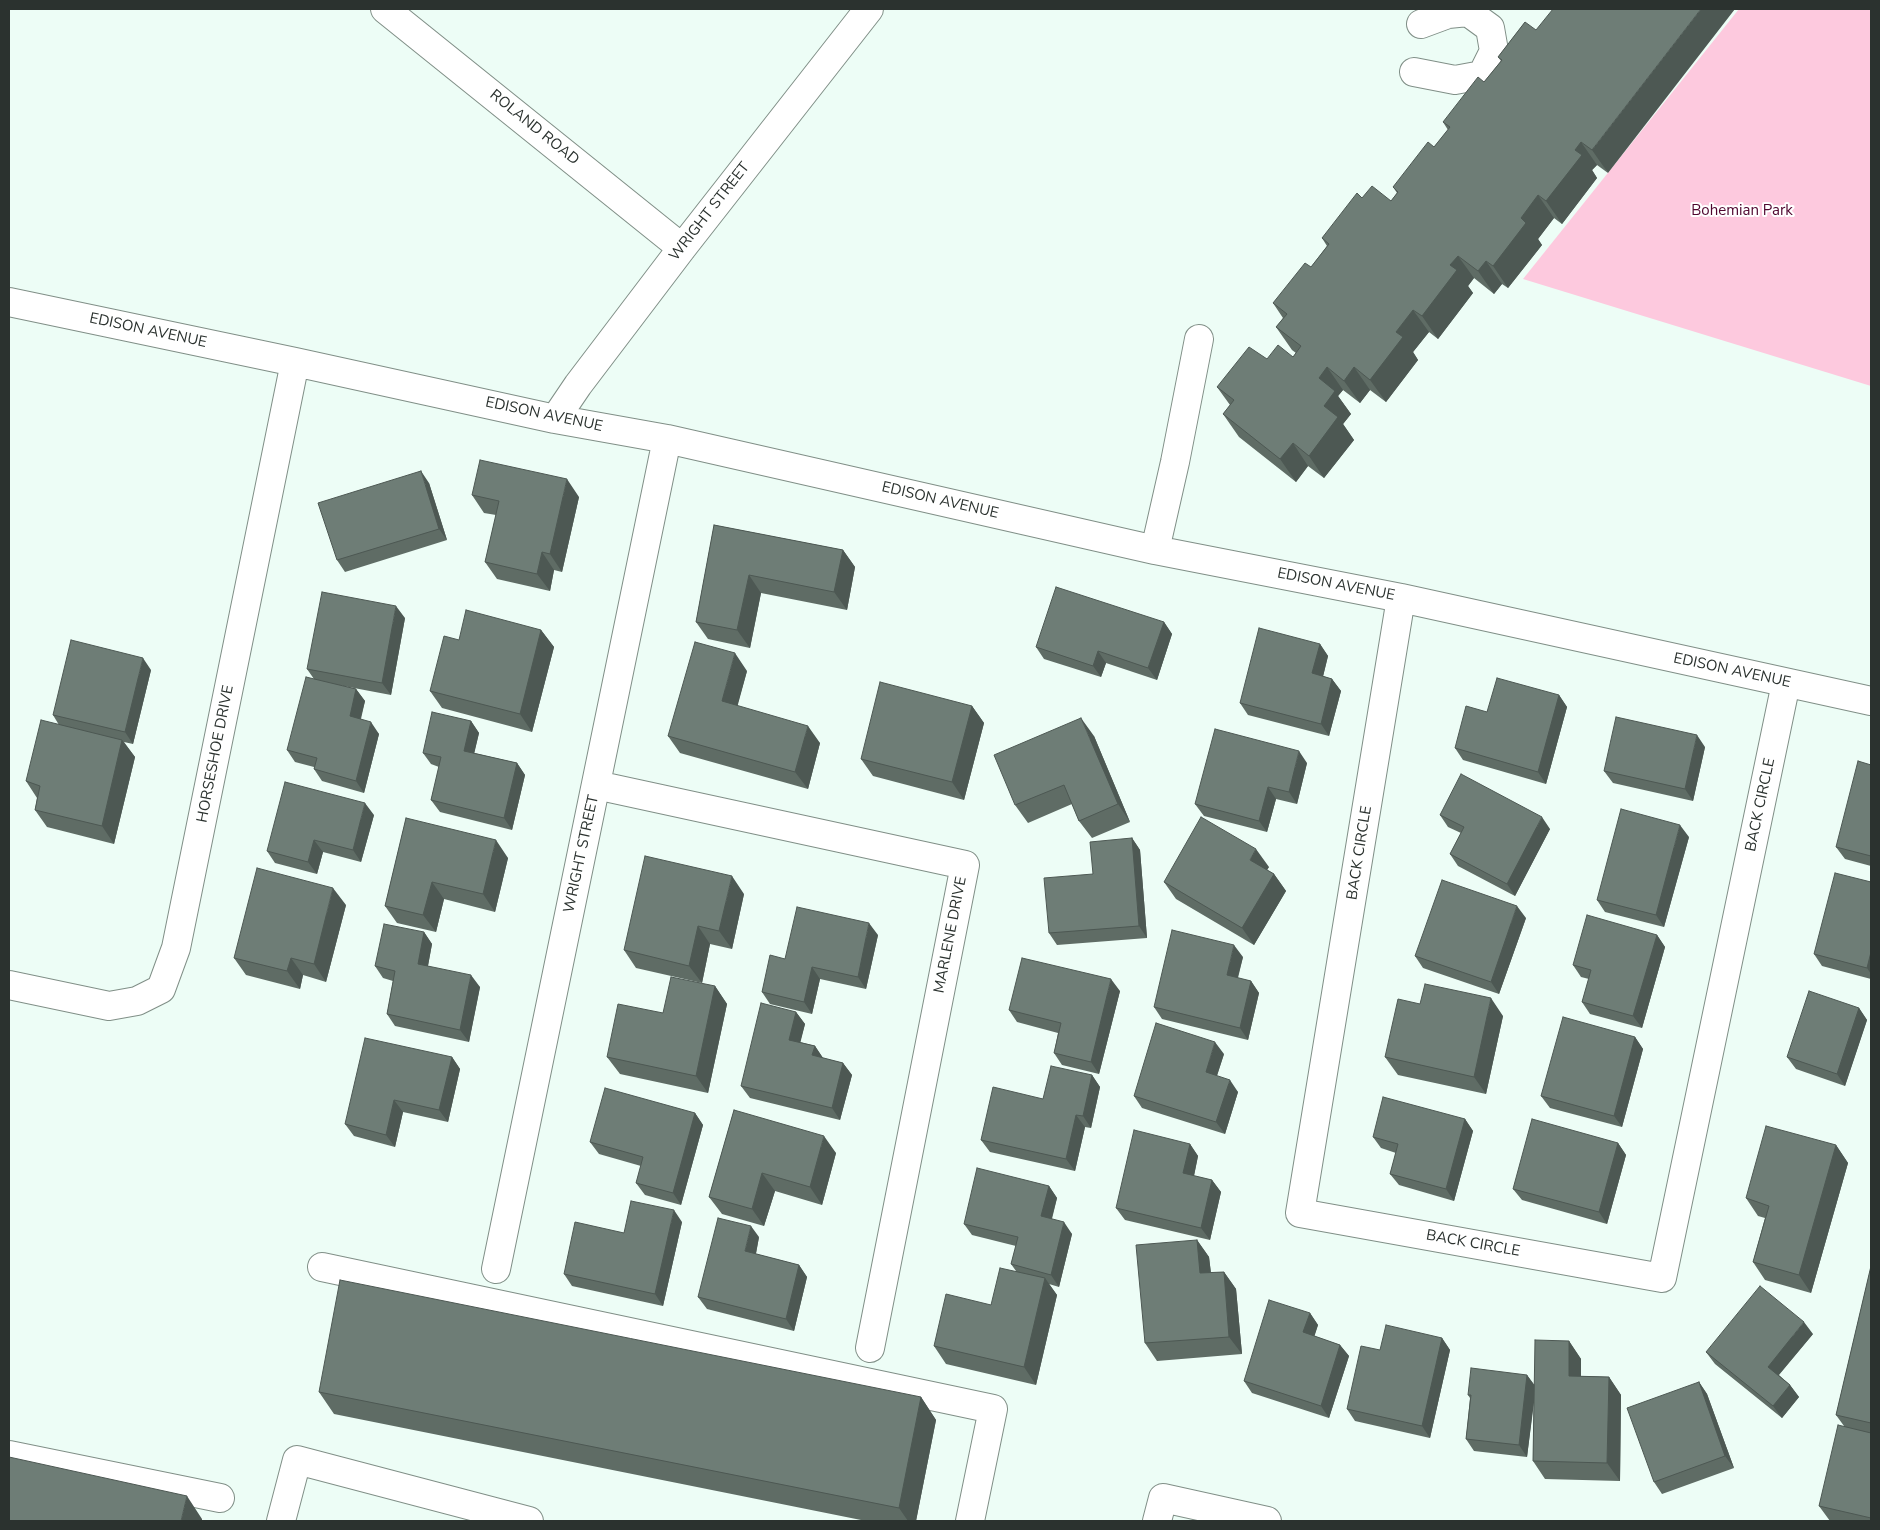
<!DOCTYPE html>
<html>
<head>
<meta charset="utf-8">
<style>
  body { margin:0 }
  #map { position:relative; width:1880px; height:1530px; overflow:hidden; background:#edfdf6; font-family:"Nunito Sans",sans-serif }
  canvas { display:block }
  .frame { position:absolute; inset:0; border:10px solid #2b322f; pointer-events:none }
</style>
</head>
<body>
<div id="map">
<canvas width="1880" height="1530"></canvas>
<div class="frame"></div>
</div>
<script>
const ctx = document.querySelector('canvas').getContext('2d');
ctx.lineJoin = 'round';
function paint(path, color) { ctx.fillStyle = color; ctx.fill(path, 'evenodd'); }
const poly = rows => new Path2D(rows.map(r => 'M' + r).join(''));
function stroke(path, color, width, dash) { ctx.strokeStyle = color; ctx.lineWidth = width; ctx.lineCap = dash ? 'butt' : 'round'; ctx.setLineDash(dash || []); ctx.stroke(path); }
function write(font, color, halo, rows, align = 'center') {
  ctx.font = font + ' "Nunito Sans",sans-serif'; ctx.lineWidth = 4; ctx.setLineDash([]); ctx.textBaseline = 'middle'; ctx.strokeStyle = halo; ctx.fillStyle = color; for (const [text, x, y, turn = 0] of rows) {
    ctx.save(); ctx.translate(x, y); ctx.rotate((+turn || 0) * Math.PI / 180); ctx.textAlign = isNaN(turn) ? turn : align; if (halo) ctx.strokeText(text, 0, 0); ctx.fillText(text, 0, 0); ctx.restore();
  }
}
const green = poly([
  [1739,9,1871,9,1871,386,1523,279]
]);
const minor = poly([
  [385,9,682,248],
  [1414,72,1455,80,1482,75,1494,51,1490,28,1468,12,1448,14,1421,24],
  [9,302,295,362,555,419,667,439,1155,550,1401,598,1871,701],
  [555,419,578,385,682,248,869,9],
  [1155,550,1175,462,1199,339],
  [1401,598,1300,1213,1662,1278,1786,683],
  [596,785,965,865,870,1348],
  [9,985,109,1006,137,1001,161,989,176,948,295,362],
  [322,1267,993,1409,970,1521],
  [496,1269,667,439],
  [9,1455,220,1498],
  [281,1521,297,1460,529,1521],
  [1157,1521,1163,1498,1267,1521]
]);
const wall = poly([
  [1525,22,1608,173,1597,165,1592,170,1597,178,1562,224,1554,218,1538,239,1542,245,1508,288,1502,284,1494,294,1474,278,1468,286,1473,293,1438,339,1429,332,1413,352,1418,360,1386,402,1370,390,1360,403,1343,390,1338,396,1351,414,1343,424,1354,440,1324,478,1308,466,1296,482,1239,437,1223,414,1230,405,1217,387,1267,359,1293,357,1296,353,1292,350,1276,327,1283,318,1273,303,1311,267,1327,246,1322,238,1362,198,1391,201,1397,193,1393,187,1434,147,1448,130,1443,122,1484,82,1501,61,1498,57],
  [429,483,447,540,345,572,337,560],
  [472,495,579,497,562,572,554,570,550,591,497,579,485,562,496,515,484,513],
  [714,525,843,550,855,567,847,610,761,593,750,648,708,639,696,622],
  [405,618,391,695,338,685,356,689,365,701,361,719,379,734,364,793,322,781,314,769,314,767,295,762,287,750,314,679,307,669],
  [1164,622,1172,634,1157,680,1106,663,1101,677,1044,659,1036,647],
  [541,630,554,647,532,732,442,708,430,691,459,640],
  [1320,644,1328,656,1323,676,1332,679,1341,691,1329,736,1248,715,1240,703],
  [151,670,133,744,124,742,135,757,114,844,47,827,35,810,37,798,26,781,59,725,53,715],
  [747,671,737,706,820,743,808,789,680,753,668,736],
  [1559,695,1567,707,1546,784,1463,760,1455,748,1487,712],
  [972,706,984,723,964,800,873,776,861,759],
  [471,721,479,733,474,753,517,763,525,775,512,830,440,812,431,800,439,767,431,764,423,753],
  [1094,736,1130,822,1092,838,1079,821,1072,804,1028,823,1015,805],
  [1705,747,1693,801,1613,783,1604,771],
  [1307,763,1297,804,1276,799,1267,832,1204,816,1195,804],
  [1871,765,1871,866,1845,859,1836,847],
  [374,815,361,862,323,852,317,874,275,863,267,851],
  [1440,815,1550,829,1515,896,1458,866,1450,854,1461,833,1448,827],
  [406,818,508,858,495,912,444,899,436,932,397,923,385,906],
  [1689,837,1664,927,1605,912,1597,900],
  [1132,838,1140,850,1147,938,1057,945,1049,933,1093,874],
  [1269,867,1267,870,1274,874,1286,891,1254,945,1176,899,1164,882],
  [1871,882,1871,979,1822,966,1814,954],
  [744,894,732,949,710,944,702,983,636,968,624,950],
  [346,905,326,982,303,975,300,989,246,975,234,958],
  [1526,918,1499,994,1423,968,1415,956],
  [424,932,432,944,428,966,480,987,469,1042,395,1026,387,1014,393,981,383,978,375,966],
  [878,935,866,989,820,979,812,1014,770,1004,762,992,785,959],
  [1657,935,1665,947,1642,1028,1590,1014,1582,1002,1589,979,1581,977,1573,965],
  [1243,957,1238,978,1251,981,1259,993,1248,1040,1162,1019,1154,1007],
  [715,986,727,1004,708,1093,620,1074,607,1057,663,1013],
  [1120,991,1099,1074,1062,1065,1054,1053,1058,1033,1017,1022,1009,1010],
  [1420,1004,1503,1016,1486,1094,1398,1075,1385,1057],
  [1859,1008,1867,1020,1845,1086,1796,1069,1787,1057],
  [796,1012,805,1024,800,1042,815,1046,823,1058,843,1063,852,1075,840,1120,750,1098,741,1086],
  [1635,1037,1643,1049,1622,1127,1550,1108,1541,1096],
  [1224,1054,1217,1076,1238,1092,1225,1134,1142,1108,1134,1096],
  [452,1057,460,1069,448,1122,403,1112,395,1147,354,1136,345,1124],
  [1092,1075,1100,1087,1091,1128,1085,1127,1075,1171,990,1152,981,1140,1043,1099],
  [734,1110,836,1153,822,1205,775,1191,764,1226,722,1214,709,1197],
  [695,1113,703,1125,681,1205,645,1195,636,1183,641,1166,599,1154,590,1142],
  [1465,1119,1473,1131,1454,1201,1399,1185,1390,1174,1396,1153,1381,1148,1373,1137],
  [1618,1143,1626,1155,1607,1224,1522,1200,1513,1189],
  [1190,1144,1198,1156,1194,1176,1212,1180,1221,1192,1210,1240,1125,1220,1116,1208],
  [1836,1145,1848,1163,1811,1293,1765,1280,1753,1262,1765,1218,1758,1216,1746,1198],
  [1049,1186,1057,1198,1052,1219,1072,1234,1059,1287,1049,1284,1057,1295,1036,1385,946,1364,934,1346,991,1305,1016,1271,1011,1264,1016,1246,972,1235,964,1224],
  [682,1222,663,1306,572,1286,564,1274,624,1233],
  [759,1237,756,1254,799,1265,807,1277,794,1331,707,1309,698,1297],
  [1197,1240,1209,1257,1211,1273,1224,1272,1236,1289,1242,1354,1157,1361,1145,1343],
  [1871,1266,1871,1521,1830,1521,1819,1506,1844,1426,1836,1415],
  [1310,1313,1318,1325,1314,1336,1340,1345,1349,1356,1329,1418,1252,1393,1244,1381],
  [1813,1334,1779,1375,1790,1385,1799,1397,1782,1418,1715,1364,1706,1352],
  [1442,1338,1450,1350,1430,1438,1355,1421,1347,1409,1380,1350],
  [1569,1341,1581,1359,1581,1376,1609,1377,1621,1395,1620,1481,1545,1479,1533,1461,1534,1399,1527,1457,1474,1451,1466,1439,1470,1398,1468,1395,1527,1375,1534,1385],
  [1699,1382,1707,1394,1734,1468,1662,1494,1654,1482],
  [319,1392,921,1397,936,1420,916,1521,866,1521,334,1414]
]);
const shadedWall = poly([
  [1701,9,1735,9,1608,173,1592,150],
  [1581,142,1597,165,1592,170,1597,178,1562,224,1546,201,1575,150],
  [1538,195,1554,218,1538,239,1542,245,1508,288,1493,266,1521,218],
  [1458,256,1474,278,1468,286,1473,293,1438,339,1422,316,1450,265],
  [1486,261,1502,284,1494,294,1478,271],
  [1413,310,1429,332,1413,352,1418,360,1386,402,1370,380,1396,332],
  [1327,367,1343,390,1338,396,1351,414,1343,424,1354,440,1324,478,1309,456,1319,378],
  [1354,367,1370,390,1360,403,1344,381],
  [1293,443,1308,466,1296,482,1280,459],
  [421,471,429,483,447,540,439,529],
  [567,479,579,497,562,572,550,554],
  [843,550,855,567,847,610,834,592],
  [542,552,554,570,550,591,537,574],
  [749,575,761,593,750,648,737,630],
  [396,606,405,618,391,695,382,683],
  [1164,622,1172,634,1157,680,1148,668],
  [541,630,554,647,532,732,520,714],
  [1320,644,1328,656,1321,685,1312,673],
  [1098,651,1106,663,1101,677,1093,666],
  [735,653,747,671,734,719,722,701],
  [143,658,151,670,133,744,125,732],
  [1332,679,1341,691,1329,736,1321,724],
  [356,689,365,701,358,728,350,716],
  [1559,695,1567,707,1546,784,1538,772],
  [972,706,984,723,964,800,952,782],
  [1081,718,1094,736,1130,822,1118,804],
  [471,721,479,733,472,763,464,751],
  [371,722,379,734,364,793,356,781],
  [808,726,820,743,808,789,795,772],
  [1697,735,1705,747,1693,801,1685,789],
  [122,740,135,757,114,844,102,826],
  [1299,751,1307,763,1297,804,1289,792],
  [517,763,525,775,512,830,504,818],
  [1268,787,1276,799,1267,832,1259,821],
  [365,803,374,815,361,862,353,850],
  [1542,817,1550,829,1515,896,1507,884],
  [1680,825,1689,837,1664,927,1656,915],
  [1132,838,1140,850,1147,938,1139,926],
  [314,840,323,852,317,874,308,862],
  [496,840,508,858,495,912,483,894],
  [1256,849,1269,867,1262,877,1250,860],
  [1274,874,1286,891,1254,945,1242,928],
  [732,876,744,894,732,949,719,931],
  [432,882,444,899,436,932,423,915],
  [333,888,346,905,326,982,314,964],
  [1517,906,1526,918,1499,994,1491,982],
  [869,923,878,935,866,989,858,977],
  [698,926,710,944,702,983,689,966],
  [424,932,432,944,426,976,418,964],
  [1657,935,1665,947,1642,1028,1633,1016],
  [1234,945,1243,957,1235,987,1227,975],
  [1871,952,1871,974,1867,968],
  [291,958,303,975,300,989,287,971],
  [812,967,820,979,812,1014,804,1002],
  [471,975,480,987,469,1042,460,1030],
  [1111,979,1120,991,1099,1074,1091,1062],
  [1251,981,1259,993,1248,1040,1240,1028],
  [715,986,727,1004,708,1093,696,1076],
  [1491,998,1503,1016,1486,1094,1474,1077],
  [1859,1008,1867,1020,1845,1086,1837,1074],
  [796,1012,805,1024,798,1052,789,1040],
  [1635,1037,1643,1049,1622,1127,1614,1116],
  [1215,1042,1224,1054,1214,1084,1206,1072],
  [815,1046,823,1058,812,1055],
  [452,1057,460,1069,448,1122,439,1110],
  [843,1063,852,1075,840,1120,832,1108],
  [1092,1075,1100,1087,1091,1128,1083,1116],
  [1230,1080,1238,1092,1225,1134,1216,1122],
  [394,1100,403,1112,395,1147,386,1135],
  [695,1113,703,1125,681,1205,673,1193],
  [1076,1115,1085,1127,1075,1171,1066,1159],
  [1465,1119,1473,1131,1454,1201,1446,1189],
  [824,1136,836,1153,822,1205,810,1187],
  [1618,1143,1626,1155,1607,1224,1599,1212],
  [1190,1144,1198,1156,1192,1185,1183,1173],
  [1836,1145,1848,1163,1811,1293,1799,1275],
  [762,1173,775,1191,764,1226,752,1209],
  [1212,1180,1221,1192,1210,1240,1201,1228],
  [1049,1186,1057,1198,1049,1228,1041,1216],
  [674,1210,682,1222,663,1306,655,1294],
  [1064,1222,1072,1234,1059,1287,1051,1275],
  [751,1226,759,1237,754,1263,745,1251],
  [1197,1240,1209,1257,1213,1291,1200,1273],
  [799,1265,807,1277,794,1331,786,1319],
  [1224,1272,1236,1289,1242,1354,1229,1337],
  [1045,1278,1057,1295,1036,1385,1024,1367],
  [1310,1313,1318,1325,1312,1344,1303,1332],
  [1804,1322,1813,1334,1776,1378,1768,1367],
  [1442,1338,1450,1350,1430,1438,1422,1426],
  [1569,1341,1581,1359,1581,1393,1569,1376],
  [1340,1345,1349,1356,1329,1418,1321,1406],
  [1527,1375,1536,1387,1527,1457,1519,1445],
  [1609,1377,1621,1395,1620,1481,1607,1463],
  [1699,1382,1707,1394,1734,1468,1725,1456],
  [1790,1385,1799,1397,1782,1418,1773,1406],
  [921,1397,936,1420,916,1521,908,1521,899,1508],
  [187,1496,202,1519,202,1521,181,1521]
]);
const building = poly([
  [1553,9,1701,9,1592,150,1581,142,1575,150,1582,155,1546,201,1538,195,1521,218,1526,223,1493,266,1486,261,1478,271,1458,256,1450,265,1457,270,1422,316,1413,310,1396,332,1403,337,1370,380,1354,367,1344,381,1327,367,1319,378,1335,391,1324,406,1338,417,1309,456,1293,443,1280,459,1223,414,1234,400,1217,387,1249,347,1267,359,1278,345,1293,357,1301,346,1276,327,1287,314,1273,303,1305,263,1311,267,1329,244,1322,238,1357,193,1362,198,1372,186,1391,201,1398,192,1393,187,1428,142,1434,147,1450,127,1443,122,1478,77,1484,82,1502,60,1498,57,1525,22,1536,30,1553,9],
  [480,460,567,479,550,554,542,552,537,574,485,562,499,501,472,495,480,460],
  [421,471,439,529,337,560,318,503,421,471],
  [714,525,843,550,834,592,749,575,737,630,696,622,714,525],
  [1056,587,1164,622,1148,668,1098,651,1093,666,1036,647,1056,587],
  [322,592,396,606,382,683,307,669,322,592],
  [466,610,541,630,520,714,430,691,444,636,459,640,466,610],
  [1259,628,1320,644,1312,673,1332,679,1321,724,1240,703,1259,628],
  [71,640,143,658,125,732,53,715,71,640],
  [695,642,735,653,722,701,808,726,795,772,668,736,695,642],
  [306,677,356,689,350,716,371,722,356,781,314,769,317,758,287,750,306,677],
  [1497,678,1559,695,1538,772,1455,748,1466,706,1487,712,1497,678],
  [880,682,972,706,952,782,861,759,880,682],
  [432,712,471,721,464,751,517,763,504,818,431,800,441,757,423,753,432,712],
  [1616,717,1697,735,1685,789,1604,771,1616,717],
  [1081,718,1118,804,1079,821,1064,785,1015,805,994,755,1081,718],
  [41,720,122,740,102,826,35,810,40,786,26,781,41,720],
  [1215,729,1299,751,1289,792,1268,787,1259,821,1195,804,1215,729],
  [1858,761,1871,765,1871,856,1836,847,1858,761],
  [1461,774,1542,817,1507,884,1450,854,1464,827,1440,815,1461,774],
  [285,782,365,803,353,850,314,840,308,862,267,851,285,782],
  [1621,809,1680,825,1656,915,1597,900,1621,809],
  [1201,817,1256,849,1250,860,1274,874,1242,928,1164,882,1201,817],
  [406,818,496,840,483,894,432,882,423,915,385,906,406,818],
  [1132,838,1139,926,1049,933,1044,878,1093,874,1090,842,1132,838],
  [645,856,732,876,719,931,698,926,689,966,624,950,645,856],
  [257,868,333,888,314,964,291,958,287,971,234,958,257,868],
  [1835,873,1871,882,1871,952,1867,968,1814,954,1835,873],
  [1442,880,1517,906,1491,982,1415,956,1442,880],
  [797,907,869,923,858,977,812,967,804,1002,762,992,770,955,785,959,797,907],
  [1587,915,1657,935,1633,1016,1582,1002,1591,970,1573,965,1587,915],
  [384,924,424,932,418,964,471,975,460,1030,387,1014,395,971,375,966,384,924],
  [1172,930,1234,945,1227,975,1251,981,1240,1028,1154,1007,1172,930],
  [1022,958,1111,979,1091,1062,1054,1053,1061,1023,1009,1010,1022,958],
  [671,977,715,986,696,1076,607,1057,618,1004,663,1013,671,977],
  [1425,984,1491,998,1474,1077,1385,1057,1398,999,1420,1004,1425,984],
  [1809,991,1859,1008,1837,1074,1787,1057,1809,991],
  [761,1003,796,1012,789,1040,815,1046,812,1055,843,1063,832,1108,741,1086,761,1003],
  [1563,1017,1635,1037,1614,1116,1541,1096,1563,1017],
  [1156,1023,1215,1042,1206,1072,1230,1080,1216,1122,1134,1096,1156,1023],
  [365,1038,452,1057,439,1110,394,1100,386,1135,345,1124,365,1038],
  [1051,1066,1092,1075,1083,1116,1076,1115,1066,1159,981,1140,993,1087,1043,1099,1051,1066],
  [605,1088,695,1113,673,1193,636,1183,643,1157,590,1142,605,1088],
  [1383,1097,1465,1119,1446,1189,1390,1174,1398,1144,1373,1137,1383,1097],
  [734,1110,824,1136,810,1187,762,1173,752,1209,709,1197,734,1110],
  [1532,1119,1618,1143,1599,1212,1513,1189,1532,1119],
  [1766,1126,1836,1145,1799,1275,1753,1262,1769,1206,1746,1198,1766,1126],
  [1134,1130,1190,1144,1183,1173,1212,1180,1201,1228,1116,1208,1134,1130],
  [977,1168,1049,1186,1041,1216,1064,1222,1051,1275,1011,1264,1018,1237,964,1224,977,1168],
  [631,1201,674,1210,655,1294,564,1274,575,1222,624,1233,631,1201],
  [718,1218,751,1226,745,1251,799,1265,786,1319,698,1297,718,1218],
  [1197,1240,1200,1273,1224,1272,1229,1337,1145,1343,1136,1245,1197,1240],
  [1871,1266,1871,1423,1836,1415,1871,1266],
  [1000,1268,1045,1278,1024,1367,934,1346,946,1294,991,1305,1000,1268],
  [340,1280,921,1397,899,1508,319,1392,340,1280],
  [1760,1286,1804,1322,1768,1367,1790,1385,1773,1406,1706,1352,1760,1286],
  [1269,1300,1310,1313,1303,1332,1340,1345,1321,1406,1244,1381,1269,1300],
  [1386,1325,1442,1338,1422,1426,1347,1409,1361,1346,1380,1350,1386,1325],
  [1535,1340,1569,1341,1569,1376,1609,1377,1607,1463,1533,1461,1535,1340],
  [1471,1368,1527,1375,1519,1445,1466,1439,1471,1395,1468,1395,1471,1368],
  [1699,1382,1725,1456,1654,1482,1627,1408,1699,1382],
  [1838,1425,1871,1433,1871,1518,1819,1506,1838,1425],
  [9,1457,187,1496,181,1521,9,1521,9,1457]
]);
const streetNames = [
  ["ROLAND ROAD",534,128,39],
  ["WRIGHT STREET",710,212,-52],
  ["EDISON AVENUE",148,331,12],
  ["EDISON AVENUE",544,415,12],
  ["EDISON AVENUE",940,501,13],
  ["EDISON AVENUE",1336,585,11],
  ["EDISON AVENUE",1732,671,12],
  ["HORSESHOE DRIVE",216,754,-79],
  ["BACK CIRCLE",1761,805,-78],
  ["BACK CIRCLE",1360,853,-81],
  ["WRIGHT STREET",582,854,-78],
  ["MARLENE DRIVE",951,935,-79],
  ["BACK CIRCLE",1473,1244,10]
];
const parkNames = [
  ["Bohemian Park",1742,211]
];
paint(green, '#fdc9de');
stroke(minor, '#808f87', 30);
stroke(minor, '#fff', 28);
paint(wall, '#5f6c65');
paint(shadedWall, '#4d5853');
paint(building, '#6e7d76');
stroke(building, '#4d5853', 1);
write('15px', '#2b322f', '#fff', streetNames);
write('15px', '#4f062f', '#fff', parkNames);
</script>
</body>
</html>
